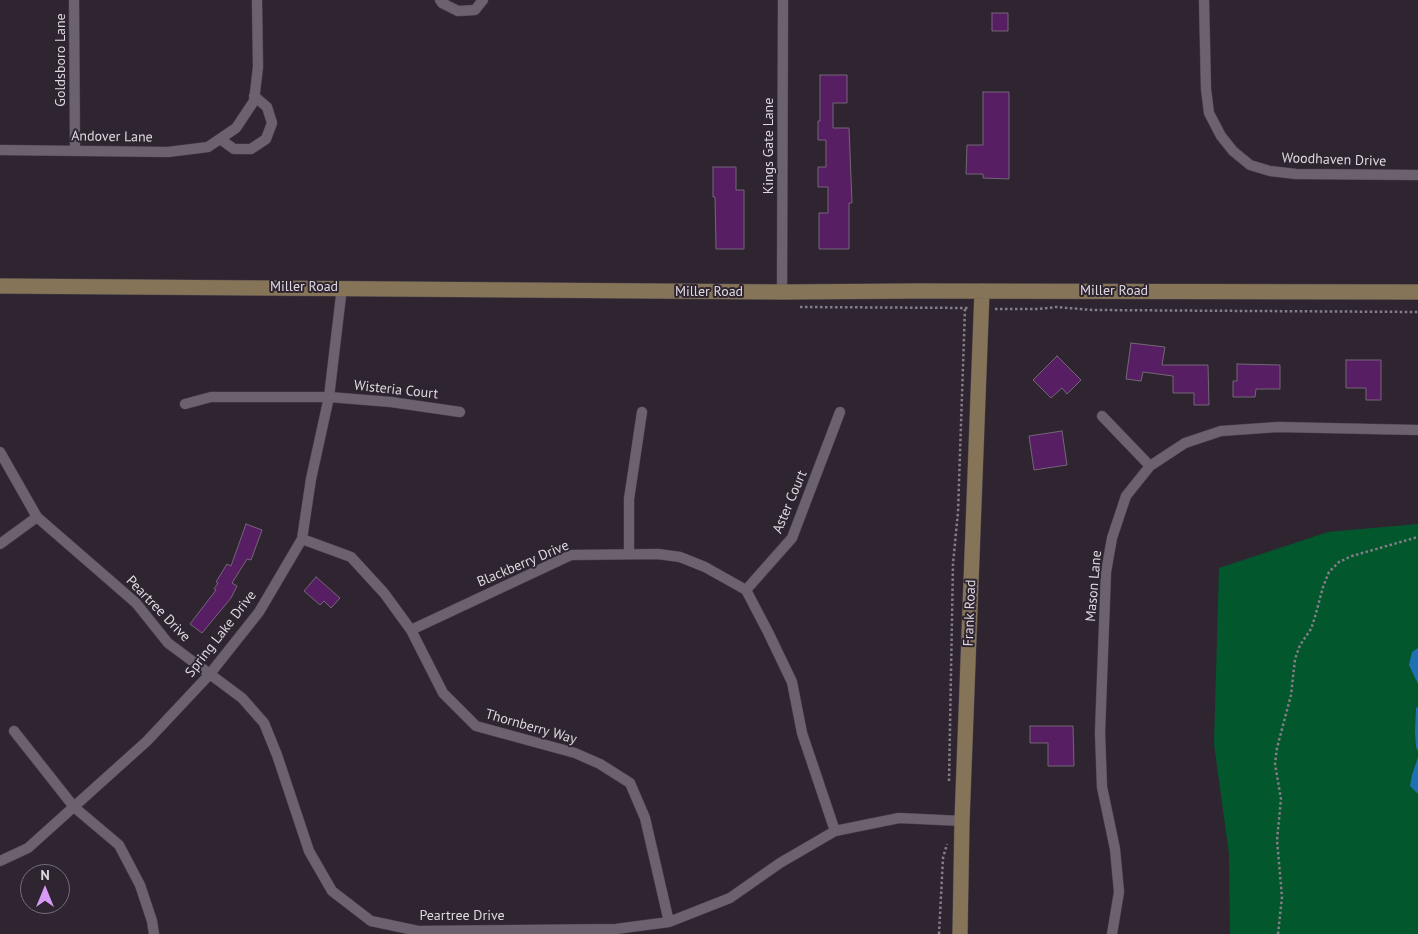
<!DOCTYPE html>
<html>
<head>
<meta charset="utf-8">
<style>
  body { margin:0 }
  #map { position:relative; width:1418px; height:934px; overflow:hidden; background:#2f2531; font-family:"PT Sans",sans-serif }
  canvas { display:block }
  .north { position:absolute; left:20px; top:864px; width:50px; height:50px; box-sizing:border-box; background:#2f2531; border:1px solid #756d77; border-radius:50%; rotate:0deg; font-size:14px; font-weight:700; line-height:20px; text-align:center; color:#dfd9e1 }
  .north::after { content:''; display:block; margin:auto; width:18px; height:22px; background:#d99af7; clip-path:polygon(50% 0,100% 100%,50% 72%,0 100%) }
</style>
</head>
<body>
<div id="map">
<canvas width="1418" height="934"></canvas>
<div class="north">N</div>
</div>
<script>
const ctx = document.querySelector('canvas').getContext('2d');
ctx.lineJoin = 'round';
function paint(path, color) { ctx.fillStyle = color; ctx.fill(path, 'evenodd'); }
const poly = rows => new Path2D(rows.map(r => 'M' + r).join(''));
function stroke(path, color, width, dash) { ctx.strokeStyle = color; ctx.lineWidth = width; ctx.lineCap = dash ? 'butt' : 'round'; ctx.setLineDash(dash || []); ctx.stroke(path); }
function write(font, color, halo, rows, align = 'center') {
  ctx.font = font + ' "PT Sans",sans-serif'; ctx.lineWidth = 4; ctx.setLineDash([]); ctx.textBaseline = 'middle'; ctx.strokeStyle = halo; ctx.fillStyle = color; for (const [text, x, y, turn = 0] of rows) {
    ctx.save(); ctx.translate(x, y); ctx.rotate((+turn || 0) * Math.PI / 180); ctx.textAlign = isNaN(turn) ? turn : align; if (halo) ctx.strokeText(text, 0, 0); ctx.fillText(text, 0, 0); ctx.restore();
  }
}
const green = poly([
  [1418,524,1418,934,1230,934,1229,854,1214,744,1219,568,1328,532]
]);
const water = poly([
  [1418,648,1418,684,1409,665,1412,652],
  [1418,707,1418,751,1416,747,1415,732,1416,708],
  [1418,757,1418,794,1410,786,1412,775]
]);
const building = poly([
  [992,13,1008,13,1008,31,992,31,992,13],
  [820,75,847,75,847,103,833,103,833,128,849,128,852,203,849,203,849,249,819,249,819,213,828,213,828,187,818,187,818,167,826,167,826,140,818,140,818,121,820,121,820,75],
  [983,92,1009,92,1009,179,983,178,983,174,966,174,967,145,983,145,983,92],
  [713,167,736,167,736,190,744,190,744,249,716,249,715,197,713,197,713,167],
  [1131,343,1165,347,1162,365,1208,365,1209,405,1194,405,1194,393,1173,393,1173,376,1143,372,1141,381,1126,379,1131,343],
  [1057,356,1081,380,1067,394,1062,388,1051,398,1033,380,1057,356],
  [1346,360,1381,360,1381,400,1366,400,1366,388,1346,388,1346,360],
  [1237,364,1280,365,1280,389,1256,389,1255,397,1233,397,1233,381,1237,381,1237,364],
  [1062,431,1067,465,1034,470,1029,436,1062,431],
  [246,524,262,530,251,560,247,559,232,583,237,586,231,598,202,633,190,624,216,590,214,589,218,583,216,582,227,564,231,566,246,524],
  [316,577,340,598,331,608,324,601,320,605,304,591,316,577],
  [1030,726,1073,726,1074,766,1048,766,1048,743,1030,743,1030,726]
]);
const path = poly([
  [800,307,969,308],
  [995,309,1038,309,1056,307,1092,310,1418,312],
  [949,781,953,564,958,512,965,308],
  [939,934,943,858,947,844],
  [1278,934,1282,897,1277,840,1281,799,1275,764,1277,748,1291,695,1295,659,1300,645,1311,629,1315,617,1323,587,1329,572,1339,562,1352,556,1418,537]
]);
const street = poly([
  [74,0,75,150],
  [440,0,442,3,458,11,475,10,483,0],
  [1204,0,1206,89,1209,113,1221,136,1233,151,1250,165,1270,171,1296,174,1418,175],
  [220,139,234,149,251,149,266,139,272,123,267,107,254,96],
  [0,150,168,152,208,147,236,128,254,101,258,67,257,0],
  [782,292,783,0],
  [185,404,211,397,329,397,391,402,460,412],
  [1102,416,1150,466],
  [0,452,37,517,136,603,168,643,242,698,264,723,277,755,309,851,332,891,371,921,418,931,616,929,669,922,730,898,780,863,835,831,899,818,962,821],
  [302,539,351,557,384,593,411,630,443,693,476,726,575,753,600,764,630,783,645,818,669,922],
  [0,544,37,517],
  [629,554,629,499,642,412],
  [746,590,792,538,840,412],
  [411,630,571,555,658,554,680,557,705,567,746,590,768,632,792,682,802,733,835,831],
  [14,731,74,807,119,845,140,885,152,921,154,934],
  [0,861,28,848,147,741,209,675,259,612,302,539,311,479,329,397,342,287],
  [1112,934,1119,892,1115,849,1102,787,1100,733,1106,572,1112,538,1126,496,1150,466,1185,443,1221,431,1278,427,1418,430]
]);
const secondary = poly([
  [0,286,782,292,916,291,1418,292],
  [960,934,962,821,982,291]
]);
const streetNames = [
  ["Goldsboro Lane",61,60,-90],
  ["Andover Lane",112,137,1],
  ["Kings Gate Lane",769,146,-90],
  ["Woodhaven Drive",1334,160,2],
  ["Miller Road",304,287],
  ["Miller Road",1114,291],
  ["Miller Road",709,292],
  ["Wisteria Court",396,390,6],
  ["Aster Court",790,502,-67],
  ["Blackberry Drive",523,564,-23],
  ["Mason Lane",1094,586,-85],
  ["Peartree Drive",158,609,46],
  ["Frank Road",970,613,-88],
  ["Spring Lake Drive",221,634,-52],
  ["Thornberry Way",531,727,16],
  ["Peartree Drive",462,916]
];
paint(green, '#03572d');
paint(water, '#2071b3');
paint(building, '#581e64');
stroke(building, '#726774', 1);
stroke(street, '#4b434d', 11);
stroke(secondary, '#4b434d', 16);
stroke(path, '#857d87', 2.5, [2.5, 2.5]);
stroke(street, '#6c616e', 10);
stroke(secondary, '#857457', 15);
write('14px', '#dfd9e1', '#2f2531', streetNames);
</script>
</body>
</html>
